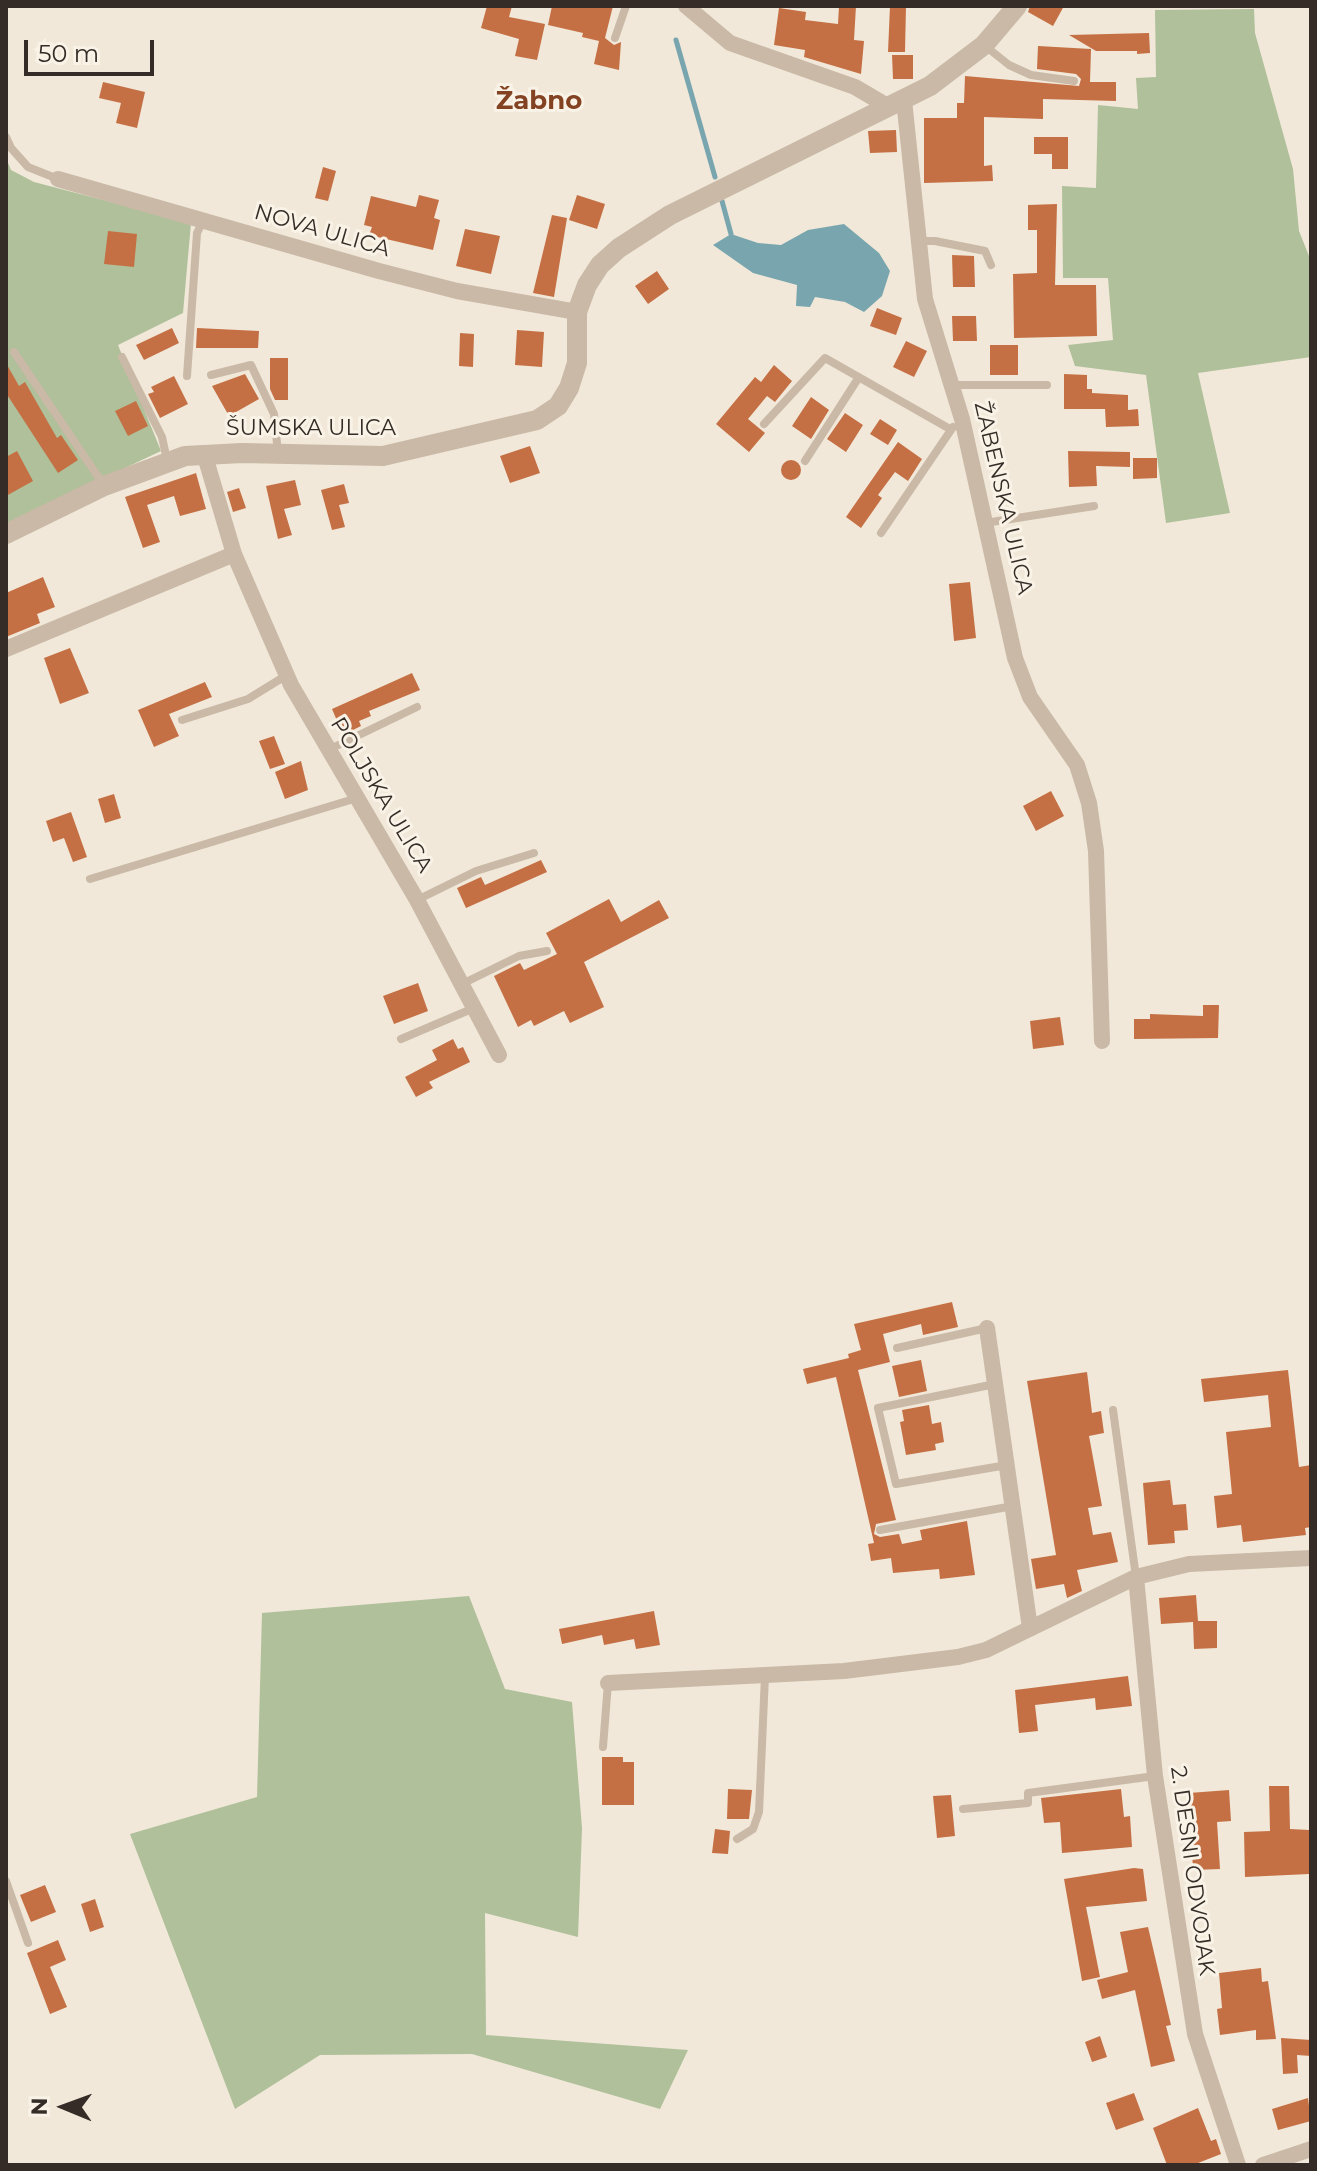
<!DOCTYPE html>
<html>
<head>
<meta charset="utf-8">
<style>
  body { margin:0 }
  #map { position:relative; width:1317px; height:2171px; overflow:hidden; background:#f1e8d9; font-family:Montserrat,sans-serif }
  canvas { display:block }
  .frame { position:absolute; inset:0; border:8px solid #352c27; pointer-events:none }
  .north { position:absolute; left:24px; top:2067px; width:80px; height:80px; -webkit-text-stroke:6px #f9f2e6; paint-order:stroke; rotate:271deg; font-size:22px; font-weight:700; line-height:32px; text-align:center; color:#352c27 }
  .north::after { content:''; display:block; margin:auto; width:28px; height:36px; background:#352c27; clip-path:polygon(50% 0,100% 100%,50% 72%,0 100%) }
  .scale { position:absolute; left:24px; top:40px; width:130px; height:36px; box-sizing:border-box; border:4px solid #352c27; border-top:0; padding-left:10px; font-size:24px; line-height:28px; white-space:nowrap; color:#352c27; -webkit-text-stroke:6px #f9f2e6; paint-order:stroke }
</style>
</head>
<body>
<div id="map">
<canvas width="1317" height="2171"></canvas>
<div class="frame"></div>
<div class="north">N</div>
<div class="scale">50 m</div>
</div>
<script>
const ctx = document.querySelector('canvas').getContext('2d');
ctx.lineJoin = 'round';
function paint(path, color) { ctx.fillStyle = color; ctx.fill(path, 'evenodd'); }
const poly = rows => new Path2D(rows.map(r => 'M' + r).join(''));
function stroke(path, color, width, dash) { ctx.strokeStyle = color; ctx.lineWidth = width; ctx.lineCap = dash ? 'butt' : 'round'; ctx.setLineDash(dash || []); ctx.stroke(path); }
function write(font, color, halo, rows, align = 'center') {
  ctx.font = font + ' Montserrat,sans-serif'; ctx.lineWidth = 6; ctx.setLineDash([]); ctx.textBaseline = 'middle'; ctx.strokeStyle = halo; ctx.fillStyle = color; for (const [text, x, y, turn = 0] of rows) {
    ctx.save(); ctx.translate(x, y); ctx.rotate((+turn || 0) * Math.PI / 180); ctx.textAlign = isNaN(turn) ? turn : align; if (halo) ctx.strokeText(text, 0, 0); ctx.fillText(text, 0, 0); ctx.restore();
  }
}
const green = poly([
  [1254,9,1255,33,1293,169,1299,231,1311,261,1311,357,1198,373,1230,513,1166,523,1146,375,1075,366,1068,345,1113,340,1108,278,1063,278,1062,186,1096,188,1098,105,1138,109,1136,78,1156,77,1155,10],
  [6,158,11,170,34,182,191,223,183,313,118,345,161,451,6,524],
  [469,1596,505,1689,572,1702,582,1828,578,1937,485,1913,486,2035,688,2050,660,2109,472,2054,320,2055,235,2109,130,1834,257,1797,262,1613]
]);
const water = poly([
  [844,224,879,253,890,271,882,296,864,312,845,302,815,297,810,307,796,306,797,285,753,273,713,245,731,234,758,243,781,245,808,230]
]);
const stream = poly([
  [676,40,715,177],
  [722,201,731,234]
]);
const building = poly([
  [487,6,512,6,509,17,545,24,537,60,515,56,519,39,481,28],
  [552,6,613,6,605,38,614,45,621,42,619,70,594,64,599,41,582,37,583,33,548,25],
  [839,6,856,6,854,40,864,41,861,74,804,57,805,50,774,45,779,8,806,12,805,20,838,24],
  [890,6,906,6,905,52,888,52],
  [1030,6,1064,6,1053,26,1028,12],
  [1149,33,1150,53,1137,54,1137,51,1096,51,1069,35],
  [1038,46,1091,49,1090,82,1116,82,1116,101,1043,99,1043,119,984,117,984,166,992,165,993,181,924,183,924,118,957,118,957,103,964,103,965,76,1079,86,1081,79,1076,74,1037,69],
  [892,55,913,55,913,79,893,79],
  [103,82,145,92,137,128,116,123,121,103,99,98],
  [896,130,897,152,870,153,868,131],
  [1034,137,1068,137,1068,169,1052,169,1052,154,1034,154],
  [323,167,336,171,328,201,315,198],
  [419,195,439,200,434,218,440,220,433,250,369,235,372,227,364,225,371,196,416,207],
  [577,195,605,204,597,229,569,220],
  [1057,204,1055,285,1096,285,1097,336,1014,338,1013,274,1037,273,1037,230,1028,230,1028,205],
  [552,215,567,218,554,297,533,293],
  [465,229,500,236,491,274,456,266],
  [108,231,137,234,134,267,104,264],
  [952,255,974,256,975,287,953,287],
  [657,271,669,289,648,304,635,286],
  [877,308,902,318,896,335,870,326],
  [952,316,976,316,977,341,953,341],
  [172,328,179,343,144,360,136,345],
  [197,328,259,331,258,348,196,348],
  [517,330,544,332,542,367,515,365],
  [460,333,474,334,473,367,459,366],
  [906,341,927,351,914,377,893,367],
  [990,345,1018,345,1018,375,990,375],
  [270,358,288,358,288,400,275,400,270,389],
  [6,363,19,386,25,382,57,438,61,435,78,460,58,473,6,393],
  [774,365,792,381,775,402,767,396,748,419,765,433,749,452,716,424,755,377,761,382],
  [245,374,259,399,229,416,212,386],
  [1064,374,1087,375,1087,389,1092,389,1092,393,1128,395,1128,410,1138,409,1139,426,1106,427,1105,409,1064,409],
  [174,376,188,404,160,418,148,394,154,392,151,387],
  [811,397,829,410,811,439,792,426],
  [136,401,148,426,128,436,115,411],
  [845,413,863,425,846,452,827,439],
  [880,419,897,430,888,445,870,434],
  [898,442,922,459,908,481,895,472,878,495,882,498,861,528,846,517],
  [530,446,540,473,510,483,500,456],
  [17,451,33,481,6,496,6,457],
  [1068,451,1130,452,1130,467,1096,466,1097,486,1069,487],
  [1133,458,1157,458,1157,478,1133,479],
  '781 470a10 10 0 1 1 20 0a10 10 0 1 1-20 0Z',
  [196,473,206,509,180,516,174,496,147,505,160,542,143,548,125,497],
  [295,480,301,505,284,509,292,535,278,539,266,486],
  [344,484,349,503,339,505,345,527,332,530,321,490],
  [239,488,246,508,233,512,227,492],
  [43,577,55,607,37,614,40,623,6,637,6,593],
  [970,582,976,638,954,641,949,584],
  [70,648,89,693,60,704,44,658],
  [412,673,420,690,369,711,371,716,359,721,361,726,343,735,332,709],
  [205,682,212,697,169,714,179,736,154,747,138,710],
  [274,736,285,764,270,769,259,741],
  [301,761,308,790,285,799,275,772],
  [1051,791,1064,816,1036,831,1023,806],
  [114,794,121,818,105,823,98,799],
  [71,812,87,857,73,862,64,838,53,842,46,821],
  [541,860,547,872,466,908,457,888,481,877,485,885],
  [609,899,621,922,659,900,669,918,584,962,604,1007,570,1023,564,1011,534,1026,531,1020,518,1027,494,976,520,963,524,970,557,954,546,933],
  [418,983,428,1011,394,1024,383,996],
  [1203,1005,1219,1005,1218,1038,1134,1039,1134,1019,1150,1019,1150,1014,1203,1016],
  [1060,1017,1064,1045,1033,1049,1030,1021],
  [453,1039,458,1049,463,1047,470,1062,429,1082,433,1088,416,1097,405,1077,437,1060,432,1050],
  [952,1302,958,1327,923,1335,921,1324,883,1334,890,1362,858,1370,896,1520,876,1524,874,1534,880,1537,899,1534,902,1544,922,1540,920,1530,967,1521,975,1575,940,1579,939,1569,893,1573,891,1558,871,1561,868,1544,874,1543,836,1377,807,1384,803,1369,849,1358,848,1354,861,1350,854,1324],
  [921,1360,927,1391,899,1397,892,1366],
  [1288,1370,1299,1467,1311,1465,1311,1527,1305,1528,1306,1535,1243,1542,1241,1525,1217,1528,1214,1496,1232,1494,1226,1432,1271,1427,1268,1395,1204,1402,1201,1379],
  [1087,1372,1092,1413,1101,1411,1104,1433,1089,1436,1102,1506,1088,1508,1093,1535,1111,1532,1118,1562,1077,1570,1082,1591,1067,1598,1064,1584,1036,1589,1031,1559,1056,1555,1027,1381],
  [929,1405,932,1424,941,1422,944,1442,935,1444,936,1450,906,1455,900,1422,904,1421,902,1410],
  [1170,1480,1173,1505,1186,1504,1188,1530,1174,1531,1175,1543,1148,1545,1143,1483],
  [1196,1595,1198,1621,1217,1621,1217,1648,1194,1649,1193,1622,1161,1624,1159,1598],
  [654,1611,660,1645,636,1649,634,1639,604,1645,602,1635,562,1644,559,1629],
  [1128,1676,1132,1706,1096,1710,1095,1698,1035,1705,1038,1731,1019,1733,1015,1690],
  [602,1757,623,1757,623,1762,634,1762,634,1805,602,1805],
  [1269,1786,1289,1786,1290,1829,1309,1830,1309,1874,1245,1877,1244,1832,1270,1831],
  [728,1789,752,1790,749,1819,727,1819],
  [1121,1789,1124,1817,1130,1816,1132,1847,1062,1853,1060,1822,1044,1823,1041,1798],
  [1229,1790,1231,1821,1217,1822,1220,1869,1193,1870,1189,1793],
  [951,1795,955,1836,937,1838,933,1796],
  [715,1829,730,1831,728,1854,712,1853],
  [1134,1868,1143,1869,1147,1901,1086,1907,1100,1977,1082,1981,1064,1879],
  [45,1885,56,1912,31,1922,20,1895],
  [95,1899,104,1927,90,1932,81,1904],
  [1148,1927,1171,2025,1166,2026,1175,2061,1151,2067,1135,1990,1102,1999,1097,1980,1128,1972,1120,1932],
  [58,1940,66,1960,50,1967,67,2007,50,2014,27,1953],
  [1261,1968,1262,1982,1268,1981,1276,2039,1256,2040,1256,2030,1220,2035,1217,2009,1222,2008,1219,1973],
  [1100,2036,1107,2057,1092,2062,1085,2042],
  [1281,2038,1311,2040,1311,2056,1297,2055,1298,2073,1283,2074],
  [1134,2093,1144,2120,1116,2130,1106,2103],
  [1308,2098,1311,2121,1278,2130,1272,2109],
  [1198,2108,1211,2141,1216,2139,1221,2154,1193,2165,1167,2165,1153,2128]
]);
const service = poly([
  [615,38,626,6],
  [984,45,1009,65,1031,75,1074,81],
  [6,137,11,148,28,167,58,179],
  [919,241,935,241,985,251,991,265],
  [14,352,103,484],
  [122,357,162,437,167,460],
  [211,375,251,365,274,414,278,453],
  [187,376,197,233,203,221],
  [952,385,1047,385],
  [764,424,825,358,950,429],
  [805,461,859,377],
  [985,523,1094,506],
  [881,533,953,427],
  [182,720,248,699,287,675],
  [328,750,417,707],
  [90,879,357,798],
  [417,900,476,871,534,853],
  [462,984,519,956,547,951],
  [401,1039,474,1008],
  [897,1348,987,1328],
  [995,1384,878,1408,896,1484,1007,1465],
  [1113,1410,1136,1577],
  [880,1530,1013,1506],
  [603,1747,608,1683],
  [963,1809,1028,1803,1028,1793,1155,1776],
  [737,1839,753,1829,759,1812,765,1676],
  [6,1881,28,1943]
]);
const minor = poly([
  [686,6,730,43,855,87,889,107],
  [904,100,925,299,962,419,1015,658,1030,697,1077,765,1089,803,1096,851,1102,1041],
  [58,179,379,271,457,291,577,312],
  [204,453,234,554,291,685,417,900,499,1055],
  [6,649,234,554],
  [987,1328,1030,1628],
  [1136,1577,1155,1776,1195,2034,1238,2165],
  [608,1683,844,1671,958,1657,986,1650,1136,1577,1189,1564,1311,1558],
  [1263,2165,1311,2149]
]);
const tertiary = poly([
  [6,534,104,486,185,456,242,453,383,456,537,420,558,406,569,388,577,363,577,312,587,285,600,265,619,248,670,215,930,86,984,45,1017,6]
]);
const streetNames = [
  ["NOVA ULICA",322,231,16],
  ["ŠUMSKA ULICA",311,429],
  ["ŽABENSKA ULICA",1003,498,77],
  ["POLJSKA ULICA",381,795,59],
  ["2. DESNI ODVOJAK",1192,1871,82]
];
const quarterNames = [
  ["Žabno",539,101]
];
paint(green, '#afc09a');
paint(water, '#79a6ae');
stroke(stream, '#79a6ae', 5);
paint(building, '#c57044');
stroke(service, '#c9b9a6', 8);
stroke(minor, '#c9b9a6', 16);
stroke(tertiary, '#c9b9a6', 20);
write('22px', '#352c27', '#f9f2e6', streetNames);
write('bold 26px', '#834221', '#f9f2e6', quarterNames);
</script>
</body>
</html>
